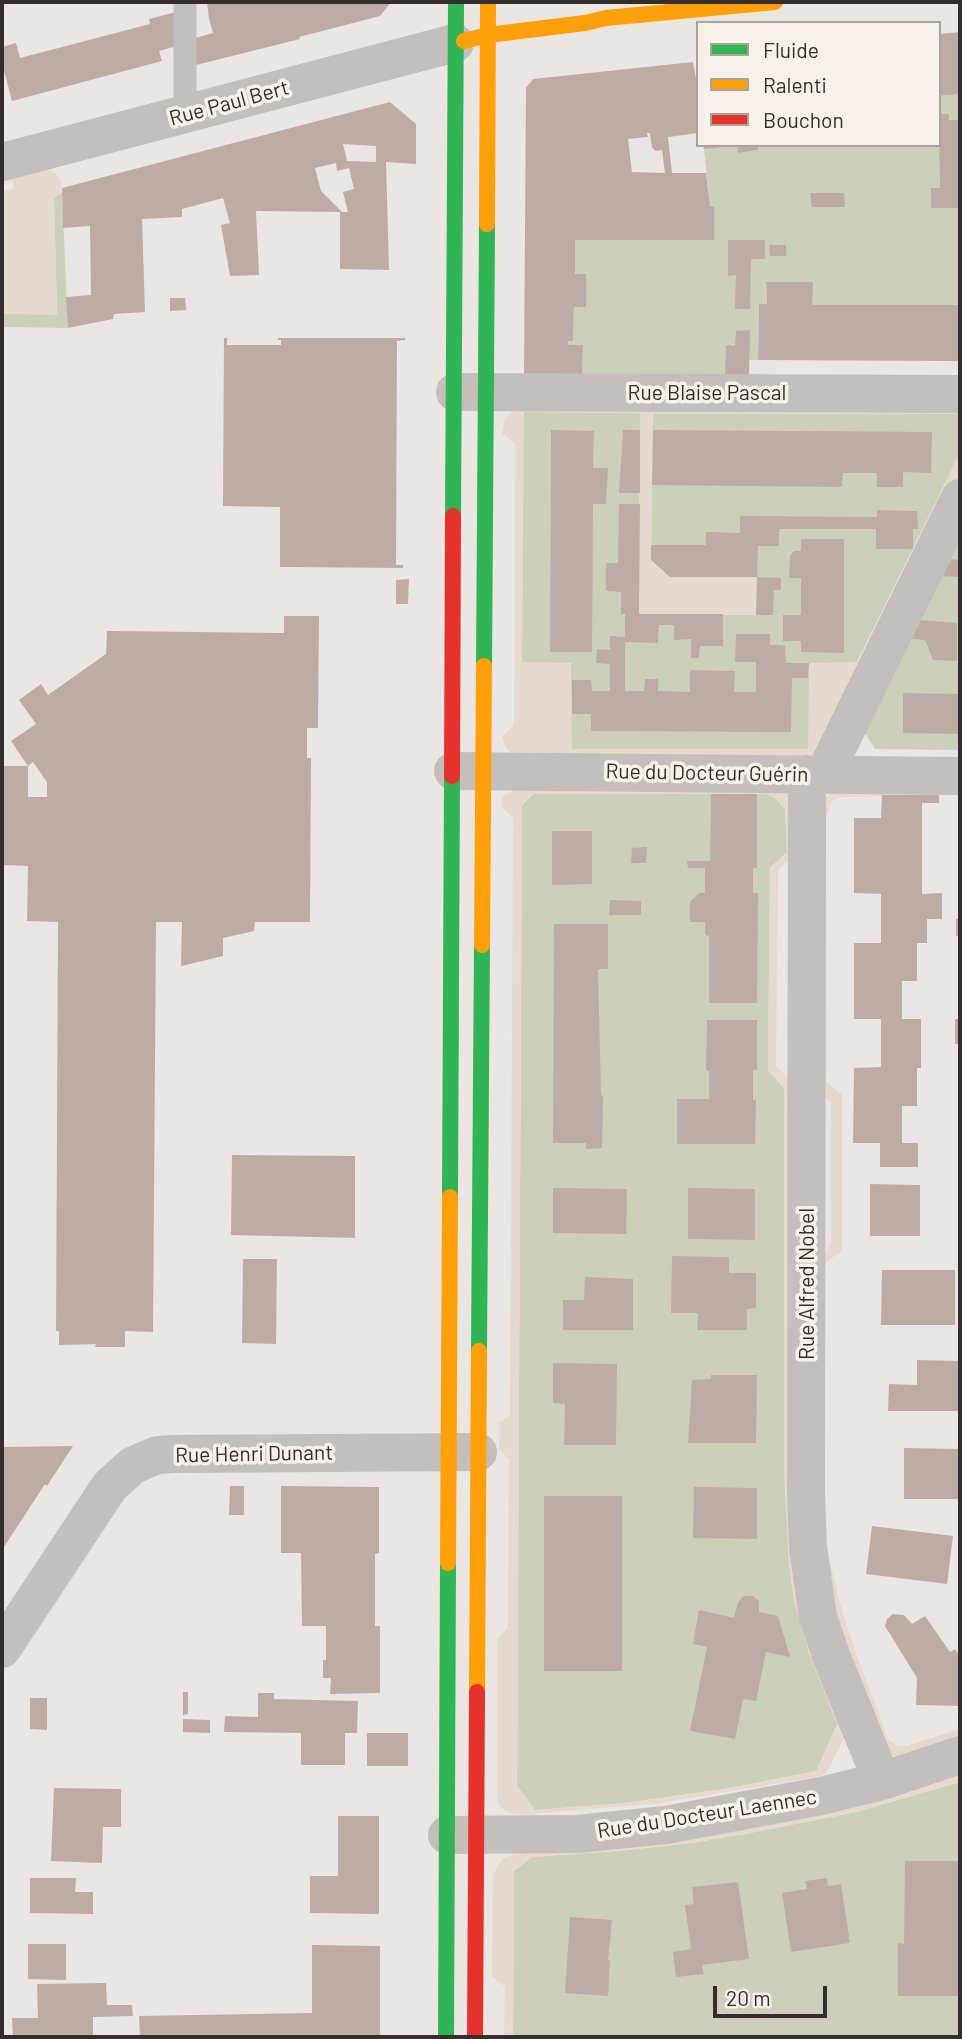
<!DOCTYPE html>
<html>
<head>
<meta charset="utf-8">
<style>
  body { margin:0 }
  #map { position:relative; width:962px; height:2039px; overflow:hidden; background:#ebe6e2; font-family:Barlow,sans-serif }
  canvas { display:block }
  .frame { position:absolute; inset:0; border:4px solid #352d29; pointer-events:none }
  .legend { position:absolute; left:696px; top:21px; width:245px; height:126px; box-sizing:border-box; background:#f7f1ea; border:2px solid #a9a39d; margin:0; padding:9px 12px; list-style:none; font-size:21px; color:#352d29 }
  .legend li { display:flex; align-items:center; gap:14px; height:35px }
  .legend b { width:35px; border:2px solid #a9a39d }
  .scale { position:absolute; left:713px; top:1986px; width:114px; height:32px; box-sizing:border-box; border:4px solid #352d29; border-top:0; padding-left:9px; font-size:21px; line-height:24px; white-space:nowrap; color:#352d29; -webkit-text-stroke:5px #f7f1ea; paint-order:stroke }
</style>
</head>
<body>
<div id="map">
<canvas width="962" height="2039"></canvas>
<div class="frame"></div>
<ul class="legend">
<li><b style="height:9px;background:#30b455"></b>Fluide</li>
<li><b style="height:9px;background:#ff9f0a"></b>Ralenti</li>
<li><b style="height:9px;background:#e5322d"></b>Bouchon</li>
</ul>
<div class="scale">20 m</div>
</div>
<script>
const ctx = document.querySelector('canvas').getContext('2d');
ctx.lineJoin = 'round';
function paint(path, color) { ctx.fillStyle = color; ctx.fill(path, 'evenodd'); }
const poly = rows => new Path2D(rows.map(r => 'M' + r).join(''));
function stroke(path, color, width, dash) { ctx.strokeStyle = color; ctx.lineWidth = width; ctx.lineCap = dash ? 'butt' : 'round'; ctx.setLineDash(dash || []); ctx.stroke(path); }
function write(font, color, halo, rows, align = 'center') {
  ctx.font = font + ' Barlow,sans-serif'; ctx.lineWidth = 7; ctx.setLineDash([]); ctx.textBaseline = 'middle'; ctx.strokeStyle = halo; ctx.fillStyle = color; for (const [text, x, y, turn = 0] of rows) {
    ctx.save(); ctx.translate(x, y); ctx.rotate((+turn || 0) * Math.PI / 180); ctx.textAlign = isNaN(turn) ? turn : align; if (halo) ctx.strokeText(text, 0, 0); ctx.fillText(text, 0, 0); ctx.restore();
  }
}
const green = poly([
  [960,94,960,305,814,305,812,304,812,282,766,282,767,304,759,304,758,360,749,360,749,377,582,376,583,346,568,345,568,341,573,341,574,307,586,307,586,274,575,274,575,240,714,240,714,207,710,206,704,149,737,145,739,153,758,150,758,145,939,145,939,96],
  [62,193,68,328,2,327,2,314,57,314,54,199,56,196],
  [523,412,640,413,639,614,756,615,757,577,670,577,651,560,653,414,960,414,960,453,857,662,808,749,571,749,522,662],
  [960,537,960,750,875,749,864,732],
  [533,794,766,794,774,797,785,809,787,852,770,868,768,1070,784,1088,784,1467,789,1563,794,1600,809,1653,838,1724,817,1771,730,1788,625,1803,535,1810,517,1786,522,805],
  [960,1782,960,2037,513,2037,514,1871,532,1857,628,1850,691,1843,750,1833,856,1812]
]);
const plaza = poly([
  [39,169,50,170,55,173,60,179,62,193,56,196,54,199,57,315,2,314,2,192,14,189,12,180,2,183,2,179],
  [516,406,960,406,960,414,653,414,651,560,670,577,757,577,756,615,639,614,640,413,524,412,522,662,571,663,572,749,808,749,809,663,858,662,960,453,960,475,820,755,519,757,510,752,505,746,502,737,514,725,515,444,502,433,505,419],
  [517,788,787,792,791,798,796,853,778,870,776,1066,793,1083,792,1312,848,1729,826,1774,816,1777,653,1804,538,1813,534,1816,510,1813,502,1808,497,1802,497,1639,508,1628,509,1459,499,1450,499,1423,510,1415,513,818,503,808,501,803,503,797],
  [533,794,766,794,774,797,785,809,787,852,770,868,768,1070,784,1089,784,1467,789,1563,794,1600,809,1653,837,1724,816,1771,730,1788,686,1795,625,1803,535,1810,517,1786,522,804],
  [960,788,960,795,840,797,831,802,826,818,826,1081,842,1095,842,1251,825,1263,824,1471,826,1537,829,1557,839,1600,853,1645,888,1739,896,1745,906,1746,960,1729,960,1738,897,1757,893,1756,882,1747,825,1577,816,1264,831,1245,831,1103,816,1090,822,802,831,792],
  [960,1775,960,1782,856,1812,750,1833,691,1843,628,1850,532,1857,514,1871,513,2037,504,2037,505,1987,492,1976,493,1875,503,1858,512,1855,907,1791]
]);
const building = poly([
  [207,2,391,2,380,16,299,37,300,39,192,66,192,39,213,33,209,19],
  [176,12,177,46,159,51,162,61,12,101,2,63,2,47,16,43,20,58,150,24,149,19],
  [960,32,960,94,939,96,939,34],
  [693,62,698,91,698,133,668,137,672,173,706,173,710,206,714,207,714,240,575,240,575,274,586,274,586,307,574,307,573,341,568,341,568,345,583,345,582,376,524,375,526,88,533,79],
  [647,133,650,133,652,148,656,151,662,150,665,173,632,172,628,139,648,137],
  [390,102,416,124,416,164,386,162,389,270,340,269,340,212,256,211,259,275,230,276,221,225,230,223,223,198,182,209,182,217,142,219,145,312,114,314,113,319,68,328,66,297,91,295,90,226,63,228,62,188],
  [343,144,376,146,376,162,347,161],
  [336,163,337,171,349,168,354,189,343,192,348,212,342,212,321,191,315,168],
  [939,114,949,114,949,120,960,120,960,208,931,208,931,188,940,188],
  [703,145,723,145,723,147,704,149],
  [737,145,758,145,758,150,738,153],
  [810,193,844,193,845,207,812,207],
  [728,240,765,240,765,259,751,259,750,309,735,309,736,275,728,276],
  [769,245,786,245,786,256,770,256],
  [766,282,813,282,812,304,814,305,960,305,960,361,758,360,759,304,767,304],
  [170,298,185,298,186,310,170,311],
  [750,330,749,377,725,376,726,345,735,346,736,331],
  [224,338,227,338,227,345,281,345,281,340,278,340,278,338,405,338,405,340,397,341,396,565,403,565,403,568,280,567,280,507,223,506],
  [551,430,594,431,593,468,608,468,606,504,593,504,592,652,550,652],
  [623,430,640,430,640,493,619,493],
  [653,430,932,432,931,473,903,472,903,487,877,487,877,473,843,473,842,487,652,485],
  [619,504,640,504,639,614,723,614,723,646,700,646,699,658,691,658,691,639,674,640,674,625,659,625,658,643,625,642,625,691,644,691,645,679,658,679,658,691,690,692,690,670,735,671,734,692,756,692,756,662,735,662,736,634,770,634,770,645,785,645,786,663,809,663,808,678,792,678,791,732,591,731,591,714,572,714,572,680,591,680,592,691,610,691,610,664,596,663,597,649,610,650,610,636,625,637,625,614,621,614,621,592,606,591,606,563,618,563],
  [877,510,917,511,918,529,913,529,913,549,876,549,876,529,779,529,779,546,758,546,757,577,670,577,651,560,651,545,706,545,706,532,740,533,740,516,877,517],
  [801,539,844,539,844,653,801,652,801,641,783,641,783,615,801,615,801,578,789,578,790,556,794,551,801,551],
  [949,559,960,560,960,577,941,576],
  [757,577,781,578,781,590,774,590,773,615,756,615],
  [409,579,408,604,396,604,396,580],
  [284,616,319,616,318,728,307,728,307,758,311,758,310,922,255,922,254,931,223,938,223,956,181,966,182,922,156,922,153,1332,125,1331,125,1347,95,1347,96,1344,59,1345,59,1331,56,1331,58,922,27,921,28,866,2,865,2,766,28,766,28,797,47,797,47,782,33,762,28,766,11,741,36,724,19,700,41,684,48,695,106,654,107,631,284,633],
  [919,620,957,623,957,661,933,660,925,640,910,639],
  [903,693,960,694,960,734,903,733],
  [711,794,757,794,757,868,753,868,753,893,758,893,757,1003,709,1003,709,936,705,935,705,922,690,922,690,902,699,893,705,893,705,868,688,868,687,861,710,861],
  [882,795,939,795,939,803,922,803,922,894,942,893,942,919,927,919,927,943,917,943,917,981,902,981,902,1019,921,1019,921,1068,917,1068,917,1106,902,1106,902,1143,918,1143,918,1167,880,1167,880,1143,853,1143,854,1068,881,1067,881,1019,854,1019,854,943,881,943,881,894,854,893,854,818,881,818],
  [552,831,592,831,592,884,552,885],
  [647,847,646,863,631,863,632,848],
  [610,900,641,901,641,915,609,915],
  [956,919,960,919,960,936,956,936],
  [554,924,608,924,608,969,598,969,601,1095,603,1096,602,1148,586,1149,586,1143,553,1143],
  [955,1019,960,1019,960,1044,955,1044],
  [707,1020,757,1020,757,1070,753,1070,753,1100,756,1100,755,1144,677,1144,677,1099,709,1099,709,1071,706,1070],
  [232,1155,355,1156,355,1238,231,1235],
  [870,1184,920,1185,920,1236,870,1236],
  [553,1188,627,1189,626,1234,553,1233],
  [688,1188,755,1189,755,1240,688,1239],
  [672,1256,729,1257,729,1273,756,1273,756,1308,747,1309,747,1330,697,1330,698,1313,671,1313],
  [243,1259,277,1259,276,1344,242,1343],
  [882,1270,955,1270,955,1325,881,1325],
  [585,1277,633,1279,633,1330,563,1330,563,1300,584,1300],
  [917,1360,960,1361,960,1411,888,1411,889,1384,917,1385],
  [553,1363,617,1364,616,1445,564,1445,565,1404,553,1403],
  [711,1375,757,1375,756,1443,688,1443,692,1380,711,1379],
  [73,1446,47,1486,45,1484,2,1550,2,1447],
  [904,1448,960,1449,960,1499,904,1499],
  [230,1486,244,1486,244,1515,229,1515],
  [281,1486,379,1487,379,1553,375,1554,375,1626,380,1626,380,1693,330,1694,331,1678,323,1678,323,1660,326,1660,326,1626,302,1626,301,1553,281,1553],
  [694,1487,757,1488,757,1539,693,1538],
  [544,1496,622,1496,622,1671,544,1671],
  [872,1526,953,1536,947,1584,866,1574],
  [744,1596,753,1596,759,1601,759,1612,778,1616,790,1657,766,1652,756,1701,743,1699,735,1739,690,1731,707,1647,693,1644,699,1610,734,1618,738,1602],
  [893,1614,904,1615,912,1624,925,1616,950,1652,955,1649,960,1657,960,1706,916,1705,917,1678,885,1626,887,1619],
  [183,1692,188,1692,188,1714,183,1715],
  [258,1693,274,1693,274,1699,358,1701,357,1733,345,1733,345,1765,301,1765,301,1733,224,1732,225,1716,258,1717],
  [30,1698,47,1698,47,1730,30,1729],
  [183,1719,210,1720,210,1733,183,1732],
  [367,1733,408,1733,408,1766,367,1766],
  [54,1788,121,1789,121,1827,103,1827,102,1863,51,1861],
  [338,1816,379,1816,379,1914,310,1913,310,1876,338,1876],
  [905,1861,960,1861,960,1996,898,1996,898,1943,904,1944],
  [30,1878,76,1878,75,1892,93,1892,93,1914,30,1913],
  [827,1878,828,1886,841,1884,850,1943,791,1952,782,1893,807,1889,805,1881],
  [738,1882,749,1959,702,1965,704,1974,676,1977,673,1952,691,1949,685,1905,694,1904,692,1887],
  [570,1917,612,1920,608,1960,610,1960,608,1996,565,1993],
  [28,1944,66,1944,66,1980,28,1979],
  [312,1945,380,1946,380,2037,140,2037,139,2016,312,2013],
  [106,1983,107,2005,132,2005,133,2016,93,2017,93,2037,13,2037,12,2018,38,2018,37,1984]
]);
const lane = poly([
  [185,2,185,115]
]);
const street = poly([
  [2,162,455,43],
  [455,392,960,394],
  [453,771,960,776],
  [807,774,806,1493,808,1548,818,1617,832,1658,882,1781],
  [824,775,960,498],
  [2,1649,110,1486,132,1466,145,1460,158,1455,174,1454,478,1452],
  [447,1835,577,1834,666,1825,821,1796,882,1781,960,1755]
]);
const fast = poly([
  [453,516,456,2],
  [484,666,487,224],
  [450,1197,452,776],
  [479,1351,482,945],
  [446,2037,448,1563]
]);
const slow = poly([
  [464,41,488,35,585,23,606,18,775,2],
  [487,224,488,2],
  [482,945,484,666],
  [448,1563,450,1197],
  [477,1692,479,1351]
]);
const jam = poly([
  [452,776,453,516],
  [475,2037,477,1692]
]);
const streetNames = [
  ["Rue Paul Bert",229,103,-15],
  ["Rue Blaise Pascal",707,393],
  ["Rue du Docteur Guérin",707,773,1],
  ["Rue Alfred Nobel",807,1284,-90],
  ["Rue Henri Dunant",254,1454,-1],
  ["Rue du Docteur Laennec",707,1814,-9]
];
paint(green, '#cdcfbd');
paint(plaza, '#e4dad0');
paint(building, '#bdaca6');
stroke(lane, '#c4bfbb', 23);
stroke(street, '#c4bfbb', 38);
stroke(fast, '#30b455', 16);
stroke(slow, '#ff9f0a', 16);
stroke(jam, '#e5322d', 16);
write('21px', '#352d29', '#f7f1ea', streetNames);
</script>
</body>
</html>
